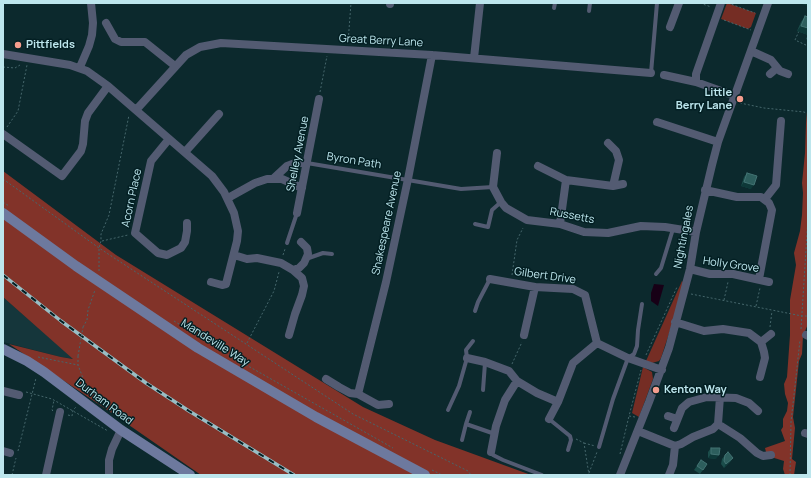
<!DOCTYPE html>
<html>
<head>
<meta charset="utf-8">
<style>
  body { margin:0 }
  #map { position:relative; width:811px; height:478px; overflow:hidden; background:#0c292d; font-family:Manrope,sans-serif }
  canvas { display:block }
  .frame { position:absolute; inset:0; border:4px solid #bde6ed; pointer-events:none }
</style>
</head>
<body>
<div id="map">
<canvas width="811" height="478"></canvas>
<div class="frame"></div>
</div>
<script>
const ctx = document.querySelector('canvas').getContext('2d');
ctx.lineJoin = 'round';
function paint(path, color) { ctx.fillStyle = color; ctx.fill(path, 'evenodd'); }
const poly = rows => new Path2D(rows.map(r => 'M' + r).join(''));
function stroke(path, color, width, dash) { ctx.strokeStyle = color; ctx.lineWidth = width; ctx.lineCap = dash ? 'butt' : 'round'; ctx.setLineDash(dash || []); ctx.stroke(path); }
function write(font, color, halo, rows, align = 'center') {
  ctx.font = font + ' Manrope,sans-serif'; ctx.lineWidth = 3; ctx.setLineDash([]); ctx.textBaseline = 'middle'; ctx.strokeStyle = halo; ctx.fillStyle = color; for (const [text, x, y, turn = 0] of rows) {
    ctx.save(); ctx.translate(x, y); ctx.rotate((+turn || 0) * Math.PI / 180); ctx.textAlign = isNaN(turn) ? turn : align; if (halo) ctx.strokeText(text, 0, 0); ctx.fillText(text, 0, 0); ctx.restore();
  }
}
const built = poly([
  [3,297,74,359,61,357,3,342]
]);
const green = poly([
  [727,3,756,13,751,27,748,29,721,19],
  [682,281,684,283,682,294,661,358,659,361,652,363,646,361],
  [643,367,652,372,653,379,639,417,632,413]
]);
const forest = poly([
  [808,100,808,324,803,336,802,354,799,361,793,417,795,428,792,459,796,462,794,475,785,475,783,469,784,461,771,457,766,452,765,448,785,441,781,430,783,427,783,419,787,411,788,403,785,394,784,384,787,377,790,335,790,300,796,265,794,253,800,231,802,215,803,193,802,183,805,153,806,123],
  [3,171,116,255,363,407,435,440,531,475,201,475,100,405,9,344,61,357,73,359,3,297]
]);
const water = poly([
  [654,284,664,285,658,306,651,301,651,293]
]);
const path = poly([
  [700,3,711,7],
  [728,3,755,13],
  [724,20,751,30],
  [799,31,795,40,808,46],
  [348,43,351,3],
  [3,67,15,68,20,65],
  [320,92,327,56],
  [740,103,764,108,804,112,808,114],
  [7,127,18,111,27,65],
  [3,179,99,248,353,414,468,471,471,475],
  [3,202,9,206],
  [102,241,128,235],
  [283,255,285,249],
  [99,271,99,248,101,241,101,234,109,215,129,115],
  [512,275,517,240,523,228],
  [691,294,802,316,808,316],
  [724,300,728,282],
  [756,306,760,288],
  [174,321,241,362,393,448],
  [83,327,87,320,88,310,95,290],
  [770,327,772,311],
  [801,329,808,218],
  [247,343,274,291,279,272],
  [646,355,677,287],
  [78,356,78,365,86,386,85,392],
  [38,357,78,365],
  [512,364,522,342],
  [26,392,52,399,108,431],
  [53,411,52,410,54,400],
  [68,415,72,416,73,410,77,406],
  [635,417,629,416,641,370],
  [576,439,584,443,589,475],
  [584,443,595,446],
  [18,451,36,378],
  [620,454,629,416],
  [432,470,442,475],
  [589,473,597,452],
  [12,475,16,458],
  [790,475,791,422,800,340]
]);
const lane = poly([
  [554,8,555,3],
  [589,11,590,3],
  [651,73,657,3],
  [307,163,461,189,493,187],
  [475,224,488,227,492,210,501,202],
  [287,243,297,213],
  [306,259,323,253,332,254],
  [656,274,661,268,673,229],
  [475,311,478,302,490,279],
  [483,390,485,363],
  [448,410,459,386,467,358,466,350,473,341],
  [470,412,466,424,495,434],
  [549,419,570,436,571,440,568,450],
  [462,440,466,424],
  [599,447,613,399,628,358,634,354,637,346,638,330,642,304],
  [491,452,493,455,503,460,542,475]
]);
const street = poly([
  [390,4,390,3],
  [106,23,115,39,121,42,145,42,175,66],
  [670,27,679,3],
  [751,51,771,60,780,71,788,74],
  [3,54,70,65,87,71,108,86,212,176,224,192,234,213,238,231,237,241,226,284,222,285,211,282],
  [474,58,480,3],
  [80,67,89,46,92,35,93,23,91,3],
  [770,74,777,68],
  [664,75,696,82,735,96],
  [696,82,696,74,721,3],
  [136,110,186,55,200,47,221,43,432,55,651,73],
  [657,122,718,142],
  [3,134,62,176,81,151,83,144,85,121,88,113,108,86],
  [169,139,151,161,135,233,158,253,167,255,181,248,185,242,187,231,187,223],
  [608,143,616,151,619,160,613,186],
  [185,152,219,114],
  [497,153,493,187,501,202,506,208,527,220,560,224,584,232,608,233,641,226,665,227,696,232],
  [538,166,566,180,613,186,623,184],
  [274,178,287,166,295,163,307,163],
  [705,190,737,197,761,197,769,203,772,210,759,279],
  [228,198,255,183,267,179,282,179,302,188],
  [765,199,776,185,781,121],
  [297,213,319,99],
  [560,224,566,180],
  [234,255,247,259,257,258,281,263,293,270,302,278,304,286,302,295,295,314,289,335],
  [690,269,710,274,733,274,769,282],
  [293,270,299,268,304,263,308,254,307,248,301,242],
  [490,279,535,287,573,289,585,295,597,343,628,358,662,370],
  [675,322,704,331,723,329,749,333,761,342,764,352,765,358,760,377],
  [524,335,535,287],
  [806,335,808,336],
  [761,342,771,334],
  [467,358,485,362,509,371,517,381,537,393,558,402],
  [326,379,339,387,350,393,358,394,378,405,389,404],
  [3,391,19,395],
  [358,394,386,282,408,179,432,55],
  [668,416,677,419],
  [549,419,558,402,573,363,597,343],
  [718,424,740,438,757,453,763,456,771,455],
  [674,428,682,408,689,402,707,397,736,398,749,403,758,411],
  [638,431,675,446,681,444,693,437,713,429,718,424,720,397],
  [805,433,808,434],
  [3,451,10,453],
  [491,452,496,426,505,400,517,381],
  [46,475,60,412],
  [109,475,109,460,112,449,121,430],
  [620,475,649,402,669,348,690,269,696,232,712,165,718,142,768,3],
  [669,475,673,465,675,446]
]);
const secondary = poly([
  [3,213,76,266,198,348,316,417,425,475],
  [3,349,27,361,44,372,121,430,190,475]
]);
const rail = poly([
  [3,275,61,321,146,383,189,411,294,475]
]);
const pathBridge = poly([
  [78,356,83,327]
]);
const wall = poly([
  [805,16,808,17,808,40,806,39,808,35,797,31,801,22],
  [747,173,751,189,741,186,744,177],
  [711,448,716,459,708,458,708,452],
  [725,455,733,458,730,462,724,468,721,464,722,459],
  [701,460,707,464,700,474,694,470]
]);
const shadedWall = poly([
  [799,3,808,3,808,6],
  [801,26,808,28,808,35,797,31],
  [744,182,754,185,751,189,741,186],
  [711,454,719,455,716,459,708,458],
  [733,458,730,462,724,468,726,464]
]);
const building = poly([
  [805,16,808,17,808,28,801,26,805,16],
  [747,173,757,176,754,185,744,182,747,173],
  [711,448,720,448,719,455,711,454,711,448],
  [728,452,733,458,726,464,724,461,725,455,728,452],
  [701,460,707,464,703,470,697,466,701,460]
]);
const markers = [
  [18,45,4,"#f59d8e"],
  [740,99,4,"#f59d8e"],
  [656,390,4,"#f59d8e"]
];
const streetNames = [
  ["Great Berry Lane",381,41,3],
  ["Shelley Avenue",298,154,-79],
  ["Byron Path",354,161,9],
  ["Acorn Place",132,198,-78],
  ["Russetts",572,216,11],
  ["Shakespeare Avenue",387,223,-78],
  ["Nightingales",684,237,-79],
  ["Holly Grove",731,265,8],
  ["Gilbert Drive",545,276,8],
  ["Mandeville Way",215,343,32],
  ["Durham Road",104,402,37]
];
const poiNames = [
  ["Pittfields",26,45],
  ["Little",732,93,"right"],
  ["Berry Lane",732,106,"right"],
  ["Kenton Way",664,390]
];
paint(built, '#15363b');
paint(green, '#752d24');
paint(forest, '#823329');
paint(water, '#170016');
stroke(path, '#46676c', 1, [2, 2]);
stroke(lane, '#535b72', 4);
stroke(street, '#535b72', 8);
stroke(secondary, '#6d799e', 10);
stroke(rail, '#98bec5', 3.5);
stroke(rail, '#031f23', 2, [6]);
stroke(pathBridge, '#46676c', 1, [2, 2]);
paint(wall, '#1b4d4b');
paint(shadedWall, '#0e3838');
paint(building, '#2d5e5d');
stroke(building, '#437373', 1);
for (const [x, y, r, color] of markers) { const dot = new Path2D(); dot.arc(x, y, r, 0, 2 * Math.PI); ctx.fillStyle = color; ctx.fill(dot); stroke(dot, '#031f23', 1.5); }
write('11px', '#bde6ed', '#031f23', streetNames);
write('bold 11px', '#bde6ed', '#031f23', poiNames, 'left');
</script>
</body>
</html>
